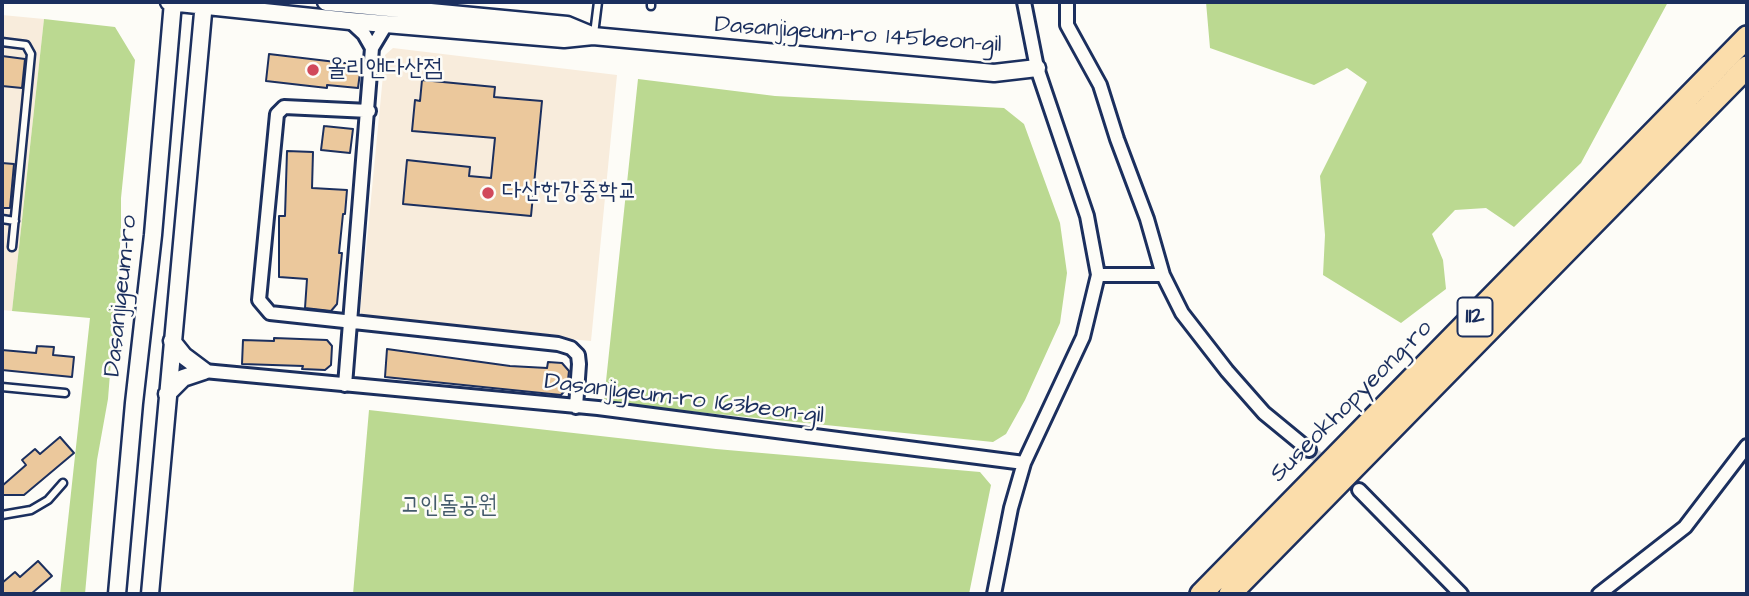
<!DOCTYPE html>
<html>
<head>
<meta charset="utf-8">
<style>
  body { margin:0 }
  #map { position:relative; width:1749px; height:596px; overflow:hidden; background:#fdfcf7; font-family:"Architects Daughter",sans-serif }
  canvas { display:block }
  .frame { position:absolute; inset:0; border:4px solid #1b2f5e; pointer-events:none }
</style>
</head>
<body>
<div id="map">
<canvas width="1749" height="596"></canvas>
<div class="frame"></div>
</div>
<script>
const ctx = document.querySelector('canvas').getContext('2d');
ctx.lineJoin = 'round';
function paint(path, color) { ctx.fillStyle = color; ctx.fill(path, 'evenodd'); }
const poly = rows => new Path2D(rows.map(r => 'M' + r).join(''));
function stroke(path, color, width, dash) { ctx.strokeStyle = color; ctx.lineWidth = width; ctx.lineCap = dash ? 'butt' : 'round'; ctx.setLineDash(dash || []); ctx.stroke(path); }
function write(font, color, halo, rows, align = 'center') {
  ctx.font = font + ' "Architects Daughter","Poor Story",sans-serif'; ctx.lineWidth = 5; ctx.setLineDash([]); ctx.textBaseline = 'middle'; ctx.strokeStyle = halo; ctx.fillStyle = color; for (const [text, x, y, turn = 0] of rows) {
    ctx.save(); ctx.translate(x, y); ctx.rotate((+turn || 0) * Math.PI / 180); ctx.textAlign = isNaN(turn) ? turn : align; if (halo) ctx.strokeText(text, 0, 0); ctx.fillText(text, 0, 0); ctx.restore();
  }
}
const built = poly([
  [2,15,44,19,12,311,2,310],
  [393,48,617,75,591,341,367,321,360,312,385,55]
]);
const green = poly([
  [1206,2,1668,2,1581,163,1514,227,1486,208,1455,210,1432,234,1443,260,1446,289,1401,323,1323,275,1325,235,1320,176,1367,82,1347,68,1314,85,1210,48],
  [44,19,115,27,135,60,121,198,121,233,108,399,97,460,85,594,60,594,90,318,12,311],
  [638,79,775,96,1004,108,1024,124,1060,223,1067,273,1060,323,1025,400,1006,434,993,442,609,403,604,400],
  [369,410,716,449,980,472,991,485,969,594,353,594]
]);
const building = poly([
  [269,54,361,65,358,88,327,85,327,88,266,81,269,54],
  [2,56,25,59,22,88,2,86,2,56],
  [422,80,495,87,494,97,542,101,531,216,403,204,407,160,470,167,469,176,491,178,495,138,412,131,415,100,420,101,422,80],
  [324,126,353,129,350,153,321,150,324,126],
  [287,151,313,152,312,188,347,190,345,214,343,214,339,253,342,253,337,304,331,311,305,308,307,279,279,277,279,216,285,216,287,151],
  [2,163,14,164,10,208,2,208,2,163],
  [274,338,327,340,332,346,331,365,325,370,302,369,303,366,242,364,243,340,274,341,274,338],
  [37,346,54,347,53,355,74,357,72,377,2,370,2,350,36,353,37,346],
  [387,349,510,366,547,368,548,362,562,363,569,371,567,388,561,395,385,377,387,349],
  [60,437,74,453,24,495,2,495,2,486,26,465,22,460,35,449,40,454,60,437],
  [38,561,52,576,31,594,2,594,2,583,15,572,20,577,38,561]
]);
const minorTunnel = poly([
  [1309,450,1359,490]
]);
const service = poly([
  [651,6,651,2],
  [594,34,598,2],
  [2,42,26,45,31,54,12,247],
  [2,219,15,221],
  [2,387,65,393],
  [2,515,31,510,48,500,63,483]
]);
const minor = poly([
  [1024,2,1037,68,1087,216,1098,275,1083,337,1024,463],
  [1067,2,1067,25,1100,85,1117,139,1147,219,1163,275,1098,275],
  [350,21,364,34,372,48,387,23],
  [369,111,284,107,277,114,259,300,270,313,558,344,571,348,578,355,579,364,576,407],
  [1163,275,1182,313,1227,371,1264,413,1309,450],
  [204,371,598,408,1024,463,1011,508,994,594],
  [345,385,372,48],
  [1359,490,1461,594],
  [1599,594,1685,527,1747,446]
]);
const tertiary = poly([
  [169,2,350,21,564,39,593,36,994,73,1037,68],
  [326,2,567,25,591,35],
  [167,394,183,378,204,371,184,356,172,341],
  [117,594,134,403,153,235,173,2],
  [150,594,204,2]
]);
const trunk = poly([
  [1201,594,1747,37],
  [1230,594,1747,67]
]);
const markers = [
  [313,70,7,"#d1495b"],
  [488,193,7,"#d1495b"]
];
const shields = [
  [1475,317,35]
];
const shieldNames = [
  ["112",1475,317]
];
const streetNames = [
  ["Dasanjigeum-ro 145beon-gil",858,36,4],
  ["Dasanjigeum-ro",122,296,-84],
  ["Dasanjigeum-ro 163beon-gil",684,400,7],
  ["Suseokhopyeong-ro",1352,402,-45]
];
const poiNames = [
  ["올리앤다산점",327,70],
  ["다산한강중학교",502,193]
];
const parkNames = [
  ["고인돌공원",449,507]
];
paint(built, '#f8ecdc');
paint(green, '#bbd991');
paint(building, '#ebc89c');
stroke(building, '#1b2f5e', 2);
stroke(minorTunnel, '#d0d3d8', 12, [12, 6]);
stroke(service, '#1b2f5e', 11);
stroke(minor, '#1b2f5e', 18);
stroke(tertiary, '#1b2f5e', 21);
stroke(trunk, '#1b2f5e', 26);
stroke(service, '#fdfcf7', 6);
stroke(minor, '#fdfcf7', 12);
stroke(tertiary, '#fdfcf7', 16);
stroke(trunk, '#fbddab', 21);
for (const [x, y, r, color] of markers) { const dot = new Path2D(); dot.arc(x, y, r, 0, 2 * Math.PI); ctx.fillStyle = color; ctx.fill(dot); stroke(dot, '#fdfcf7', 2.5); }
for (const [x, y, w] of shields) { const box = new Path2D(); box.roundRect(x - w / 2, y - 19.5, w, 39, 5); ctx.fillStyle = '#fdfcf7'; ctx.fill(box); stroke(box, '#1b2f5e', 2); }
write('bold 23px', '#1b2f5e', null, shieldNames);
write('24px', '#1b2f5e', '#fdfcf7', streetNames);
write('24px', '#1b2f5e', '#fdfcf7', poiNames, 'left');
write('24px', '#435a6b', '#fdfcf7', parkNames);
</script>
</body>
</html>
